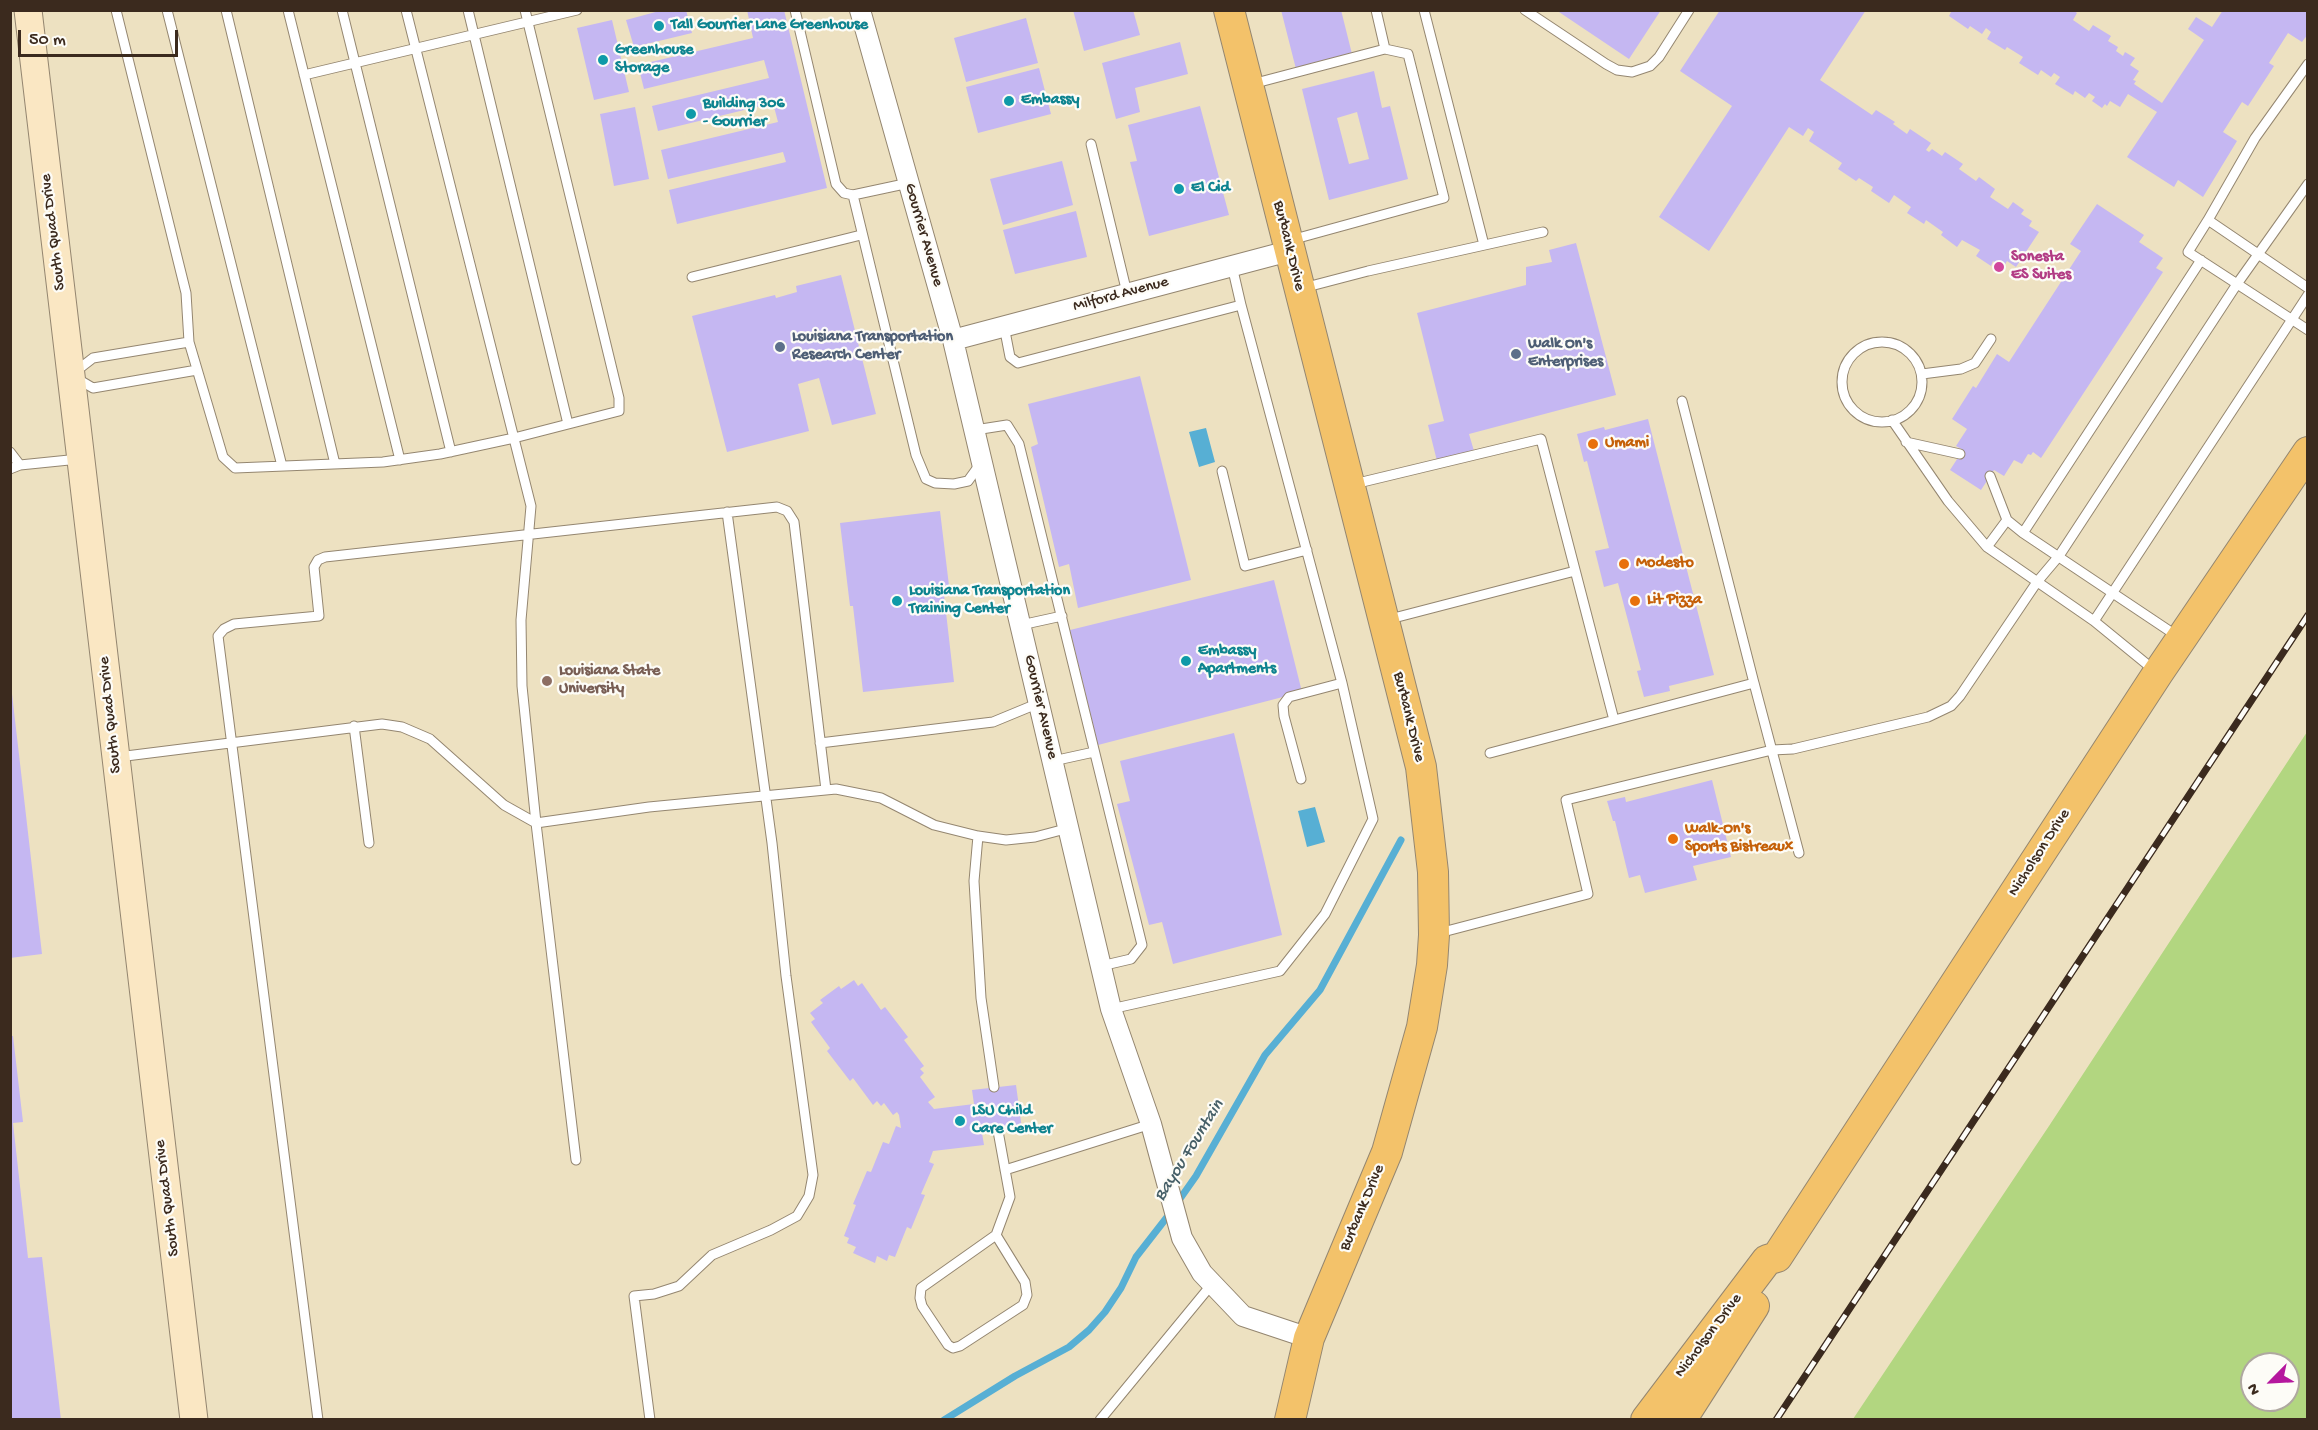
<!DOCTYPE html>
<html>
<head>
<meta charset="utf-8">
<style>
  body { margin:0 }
  #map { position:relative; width:2318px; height:1430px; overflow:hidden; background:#ede1c1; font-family:"Gochi Hand",sans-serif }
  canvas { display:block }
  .frame { position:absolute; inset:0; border:12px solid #3b2a1e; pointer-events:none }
  .north { position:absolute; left:2240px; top:1352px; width:60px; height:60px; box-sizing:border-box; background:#fdfcf7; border:2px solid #afa8a0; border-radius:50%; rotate:246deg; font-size:16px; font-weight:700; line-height:24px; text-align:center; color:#3b2a1e }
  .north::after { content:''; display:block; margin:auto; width:21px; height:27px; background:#b5179e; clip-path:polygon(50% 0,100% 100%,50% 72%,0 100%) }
  .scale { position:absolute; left:18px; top:30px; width:160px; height:27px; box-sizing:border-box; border:3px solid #3b2a1e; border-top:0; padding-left:8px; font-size:18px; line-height:21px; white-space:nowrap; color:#3b2a1e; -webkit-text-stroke:4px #fdfcf7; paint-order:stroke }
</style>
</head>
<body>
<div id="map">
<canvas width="2318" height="1430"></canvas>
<div class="frame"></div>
<div class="north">N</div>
<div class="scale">50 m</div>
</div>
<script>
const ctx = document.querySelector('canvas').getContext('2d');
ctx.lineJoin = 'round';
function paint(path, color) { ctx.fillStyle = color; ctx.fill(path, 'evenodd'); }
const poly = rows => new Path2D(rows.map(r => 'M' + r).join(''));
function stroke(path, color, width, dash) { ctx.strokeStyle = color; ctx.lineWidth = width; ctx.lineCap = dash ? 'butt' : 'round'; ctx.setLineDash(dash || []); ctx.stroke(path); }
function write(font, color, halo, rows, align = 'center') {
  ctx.font = font + ' "Gochi Hand",sans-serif'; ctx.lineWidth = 4.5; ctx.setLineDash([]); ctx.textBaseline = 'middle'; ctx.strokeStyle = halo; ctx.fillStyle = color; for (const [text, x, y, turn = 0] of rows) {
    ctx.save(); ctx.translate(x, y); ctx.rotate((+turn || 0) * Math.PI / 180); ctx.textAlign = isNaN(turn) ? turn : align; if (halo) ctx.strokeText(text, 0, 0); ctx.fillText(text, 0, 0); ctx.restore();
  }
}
const green = poly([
  [2307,732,2307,1419,1853,1419,2049,1126],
  [2252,1364,2288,1364,2288,1400,2252,1400]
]);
const water = poly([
  [1206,428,1215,462,1199,467,1189,432],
  [1315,807,1325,842,1307,847,1298,811]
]);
const stream = poly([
  [1177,1203,1196,1176,1265,1055,1320,990,1401,840],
  [944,1420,1015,1376,1069,1347,1089,1330,1105,1312,1121,1288,1136,1257,1171,1212]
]);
const building = poly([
  [663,10,686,10,692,33,634,47,626,20],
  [747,10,784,10,827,188,677,224,669,190,786,162,783,152,668,179,661,150,778,122,773,103,658,131,652,106,769,78,764,60,644,89,638,65,753,38],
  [1073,10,1133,10,1140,35,1084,51],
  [1281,10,1341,10,1352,54,1296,69],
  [1556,10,1661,10,1629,59],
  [1720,10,1866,10,1820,80,1872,115,1876,110,1895,122,1893,124,1907,134,1910,129,1931,143,1926,150,1929,152,1932,149,1942,156,1945,152,1963,164,1959,169,1976,181,1979,177,1995,189,1990,197,2008,209,2013,202,2024,210,2021,214,2032,221,2029,226,2039,232,2016,267,2007,261,2003,268,1993,261,1991,266,1976,256,1980,250,1962,240,1957,247,1941,235,1943,232,1926,220,1924,224,1907,213,1911,207,1894,195,1889,203,1871,191,1873,187,1859,178,1856,181,1838,169,1842,163,1809,141,1814,132,1808,128,1803,136,1789,127,1709,251,1659,217,1732,106,1680,71],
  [1952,10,2073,10,2077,13,2073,20,2089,31,2093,25,2111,36,2108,41,2118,47,2116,51,2123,56,2125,52,2135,58,2130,65,2139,71,2133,80,2136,81,2134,84,2162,103,2204,40,2188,29,2196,17,2212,27,2223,10,2308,10,2308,34,2302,42,2288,33,2269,63,2274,66,2248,106,2242,102,2223,132,2237,141,2203,197,2178,180,2174,187,2127,157,2157,112,2128,94,2120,107,2110,101,2107,106,2105,104,2102,108,2092,101,2095,97,2089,93,2085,98,2075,91,2073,95,2055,84,2060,77,2054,73,2051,77,2041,70,2038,75,2019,63,2023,57,2007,47,2005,50,1987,39,1991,32,1986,28,1982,34,1970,26,1968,29,1949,16],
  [1026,18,1038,63,966,82,954,38],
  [612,20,629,92,594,100,577,28],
  [1180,42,1188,74,1135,88,1140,112,1116,119,1102,63],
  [1039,68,1051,114,978,133,966,87],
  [1374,71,1382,108,1390,106,1408,179,1329,200,1302,89],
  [1357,112,1369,159,1349,164,1337,118],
  [1200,106,1229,215,1149,236,1130,162,1137,161,1128,125],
  [635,107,649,179,614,186,600,114],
  [1062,161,1073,205,1003,225,990,179],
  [2097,204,2144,235,2139,242,2163,258,2156,268,2163,272,2041,458,2033,452,2031,455,2028,454,2022,464,2014,460,2004,476,1994,470,1981,490,1950,470,1963,450,1956,446,1967,429,1952,419,1973,386,1976,388,1997,354,2009,362,2081,251,2070,244],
  [1076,211,1087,257,1015,274,1003,230],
  [1576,243,1616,395,1469,434,1474,451,1437,461,1428,425,1444,421,1417,313,1526,285,1526,267,1552,262,1549,250],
  [841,275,876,414,832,425,819,378,798,384,809,431,727,452,692,316,775,295,776,298,797,292,796,286],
  [1140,376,1191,580,1078,608,1069,564,1059,567,1031,447,1038,444,1028,404],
  [1648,419,1714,675,1669,686,1670,691,1644,697,1637,671,1641,670,1618,583,1604,587,1595,551,1609,548,1587,461,1584,462,1577,434,1604,427,1605,430],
  [940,511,950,594,944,595,954,682,863,692,853,606,850,606,840,523],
  [1274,580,1302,692,1098,745,1070,630],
  [12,694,42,954,10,958,10,695],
  [1234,733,1282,935,1173,964,1162,922,1149,925,1117,804,1130,801,1120,761],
  [1712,780,1731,857,1693,866,1697,880,1645,893,1640,875,1629,878,1615,821,1613,821,1607,801,1625,797,1626,802],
  [854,980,858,986,862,983,881,1010,885,1007,908,1037,904,1040,924,1066,920,1069,924,1073,920,1077,935,1097,928,1102,934,1109,974,1104,972,1090,1016,1085,1022,1129,982,1133,984,1145,933,1151,929,1162,934,1164,921,1194,925,1195,911,1229,907,1227,895,1257,889,1255,887,1261,877,1256,875,1263,853,1253,856,1247,847,1243,849,1238,844,1236,856,1205,853,1204,867,1171,871,1172,883,1142,889,1144,896,1126,901,1128,899,1115,897,1112,893,1115,884,1103,881,1106,877,1101,873,1105,853,1078,850,1081,827,1051,830,1048,811,1022,815,1019,810,1013,823,1003,820,1000,839,986,841,989],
  [10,1036,13,1036,23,1122,13,1123,28,1258,42,1257,61,1420,10,1420]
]);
const lane = poly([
  [116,10,186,293,189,342,223,457,235,468,383,462,440,454,514,438,619,411,619,398,525,10],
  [167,10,282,466],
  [226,10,335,464],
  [288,10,400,460],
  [342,10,451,452],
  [406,10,531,506,521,620,522,686,536,823,576,1160],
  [468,10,568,424],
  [795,10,836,184,844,193,853,195,909,183],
  [1424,10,1484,245],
  [1525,10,1606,64,1617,70,1632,72,1650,66,1659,57,1689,10],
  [304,75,577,10],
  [1252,84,1385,49,1376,10],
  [1091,144,1127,293],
  [853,195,916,455,926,479,935,483,954,484,968,481,981,463],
  [2208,220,2255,138,2308,64],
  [1291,240,1444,198,1408,54,1385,49],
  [1232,266,1241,305],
  [692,277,861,235],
  [1303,288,1368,271,1543,232],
  [2308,288,2208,220,2188,252,2308,330],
  [1004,326,1010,357,1018,363,1241,305,1342,683,1373,819,1325,914,1280,971,1111,1009],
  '1842 382a40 40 0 1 1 80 0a40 40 0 1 1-80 0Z',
  [189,342,93,358,71,375,93,388,197,370],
  [1922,374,1961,369,1975,363,1991,339],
  [1682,401,1754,683],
  [1892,420,1948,501,1987,547,2094,621,2154,670],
  [975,430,1007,425,1019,444,1142,945,1131,959,1101,966],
  [1906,442,1960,454],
  [10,452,20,465],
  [10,469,20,465,79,459],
  [1222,471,1245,566,1307,550],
  [1990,476,2007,520,2023,533,2177,636],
  [1354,484,1541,439,1614,720],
  [2023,533,2201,260],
  [1987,547,2007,520],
  [1386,620,1575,571],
  [2094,621,2308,295],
  [1021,625,1062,616],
  [354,726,369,843],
  [820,743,993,722,1039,703],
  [1490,753,1754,683,1799,853],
  [118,757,382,724,402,727,430,739,504,805,536,823,649,807,836,789,881,798,934,825,978,836,1006,840,1035,837,1069,828],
  [1053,761,1094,752],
  [1301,779,1284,716,1283,705,1289,697,1342,683],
  [978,836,974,881,981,998,994,1087],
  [1439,933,1588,894,1566,800,1772,750,1793,749,1928,717,1951,706,1960,696,2037,582,2059,556,2237,284,2308,184],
  [1005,1170,1151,1124],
  [996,1235,1025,1282,1027,1295,1023,1305,960,1346,953,1348,948,1345,922,1306,920,1298,921,1288,996,1235,1010,1197,998,1131],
  [318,1420,218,636,224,629,234,624,319,616,314,567,318,560,325,557,777,507,787,511,794,522,826,790],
  [650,1420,634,1296,654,1294,679,1286,712,1255,771,1230,797,1216,809,1196,813,1175,786,976,772,843,727,512],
  [1100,1420,1212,1284]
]);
const street = poly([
  [860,10,953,340,1111,1009,1151,1124,1182,1238,1202,1273,1243,1316,1309,1338],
  [953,340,1289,251]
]);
const secondary = poly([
  [28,10,194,1420]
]);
const primary = poly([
  [1229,10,1421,767,1433,872,1434,935,1432,965,1422,1027,1387,1152,1309,1338,1290,1420],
  [1646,1420,1767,1260,1777,1257,2158,673,2308,452],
  [1681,1420,1754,1306]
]);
const rail = poly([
  [1776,1420,2308,615]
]);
const markers = [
  [659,26,6,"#0f9aa8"],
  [603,60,6,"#0f9aa8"],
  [1009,101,6,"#0f9aa8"],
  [691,114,6,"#0f9aa8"],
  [1179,189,6,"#0f9aa8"],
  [1999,267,6,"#d1479c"],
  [780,347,6,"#5c6f8a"],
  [1516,354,6,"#5c6f8a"],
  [1593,444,6,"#e8710a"],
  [1624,564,6,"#e8710a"],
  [897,601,6,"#0f9aa8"],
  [1635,601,6,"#e8710a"],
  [1186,661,6,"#0f9aa8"],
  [547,681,6,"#8d6e63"],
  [1673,839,6,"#e8710a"],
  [960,1121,6,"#0f9aa8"]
];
const cultureNames = [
  ["Tall Gourrier Lane Greenhouse",671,26],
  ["Greenhouse",615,51],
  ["Storage",615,69],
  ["Embassy",1021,101],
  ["Building 306",703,105],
  ["- Gourrier",703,123],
  ["El Cid",1191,189],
  ["Louisiana Transportation",909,592],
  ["Training Center",909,610],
  ["Embassy",1198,652],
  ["Apartments",1198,670],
  ["LSU Child",972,1112],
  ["Care Center",972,1130]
];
const streetNames = [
  ["South Quad Drive",54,232,-97],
  ["Gourrier Avenue",923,235,74],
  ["Burbank Drive",1288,246,76],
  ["Milford Avenue",1121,295,-15],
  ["Gourrier Avenue",1040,707,77],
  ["South Quad Drive",111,715,-96],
  ["Burbank Drive",1408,717,76],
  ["Nicholson Drive",2040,853,-57],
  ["South Quad Drive",168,1198,-97],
  ["Burbank Drive",1363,1208,-67],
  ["Nicholson Drive",1709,1336,-53]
];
const hotelNames = [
  ["Sonesta",2011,258],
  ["ES Suites",2011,276]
];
const serviceNames = [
  ["Louisiana Transportation",792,338],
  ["Research Center",792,356],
  ["Walk On's",1528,345],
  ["Enterprises",1528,363]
];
const foodNames = [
  ["Umami",1605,444],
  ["Modesto",1636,564],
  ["Lit Pizza",1647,601],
  ["Walk-On's",1685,830],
  ["Sports Bistreaux",1685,848]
];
const educationNames = [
  ["Louisiana State",559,672],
  ["University",559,690]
];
const waterNames = [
  ["Bayou Fountain",1190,1151,-58]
];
paint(green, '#b2d680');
paint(water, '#57afd4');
stroke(stream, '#57afd4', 7);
paint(building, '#c5b7f2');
stroke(lane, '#948670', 11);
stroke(street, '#948670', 22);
stroke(secondary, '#948670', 29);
stroke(primary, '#948670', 32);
stroke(lane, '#fff', 9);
stroke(street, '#fff', 20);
stroke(secondary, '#fae7c3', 27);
stroke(primary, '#f3c26a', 30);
stroke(rail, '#3b2a1e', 7);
stroke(rail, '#fdfcf7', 4.5, [14]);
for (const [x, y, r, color] of markers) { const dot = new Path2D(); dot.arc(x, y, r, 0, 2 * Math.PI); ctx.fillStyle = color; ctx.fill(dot); stroke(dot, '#fdfcf7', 2); }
write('bold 16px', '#0d838f', '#fdfcf7', cultureNames, 'left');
write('16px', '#3b2a1e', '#fdfcf7', streetNames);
write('bold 16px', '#b23c85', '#fdfcf7', hotelNames, 'left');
write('bold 16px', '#4e5e75', '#fdfcf7', serviceNames, 'left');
write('bold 16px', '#c56008', '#fdfcf7', foodNames, 'left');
write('bold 16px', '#785e54', '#fdfcf7', educationNames, 'left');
write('italic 18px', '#465f67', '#fdfcf7', waterNames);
</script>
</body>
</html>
